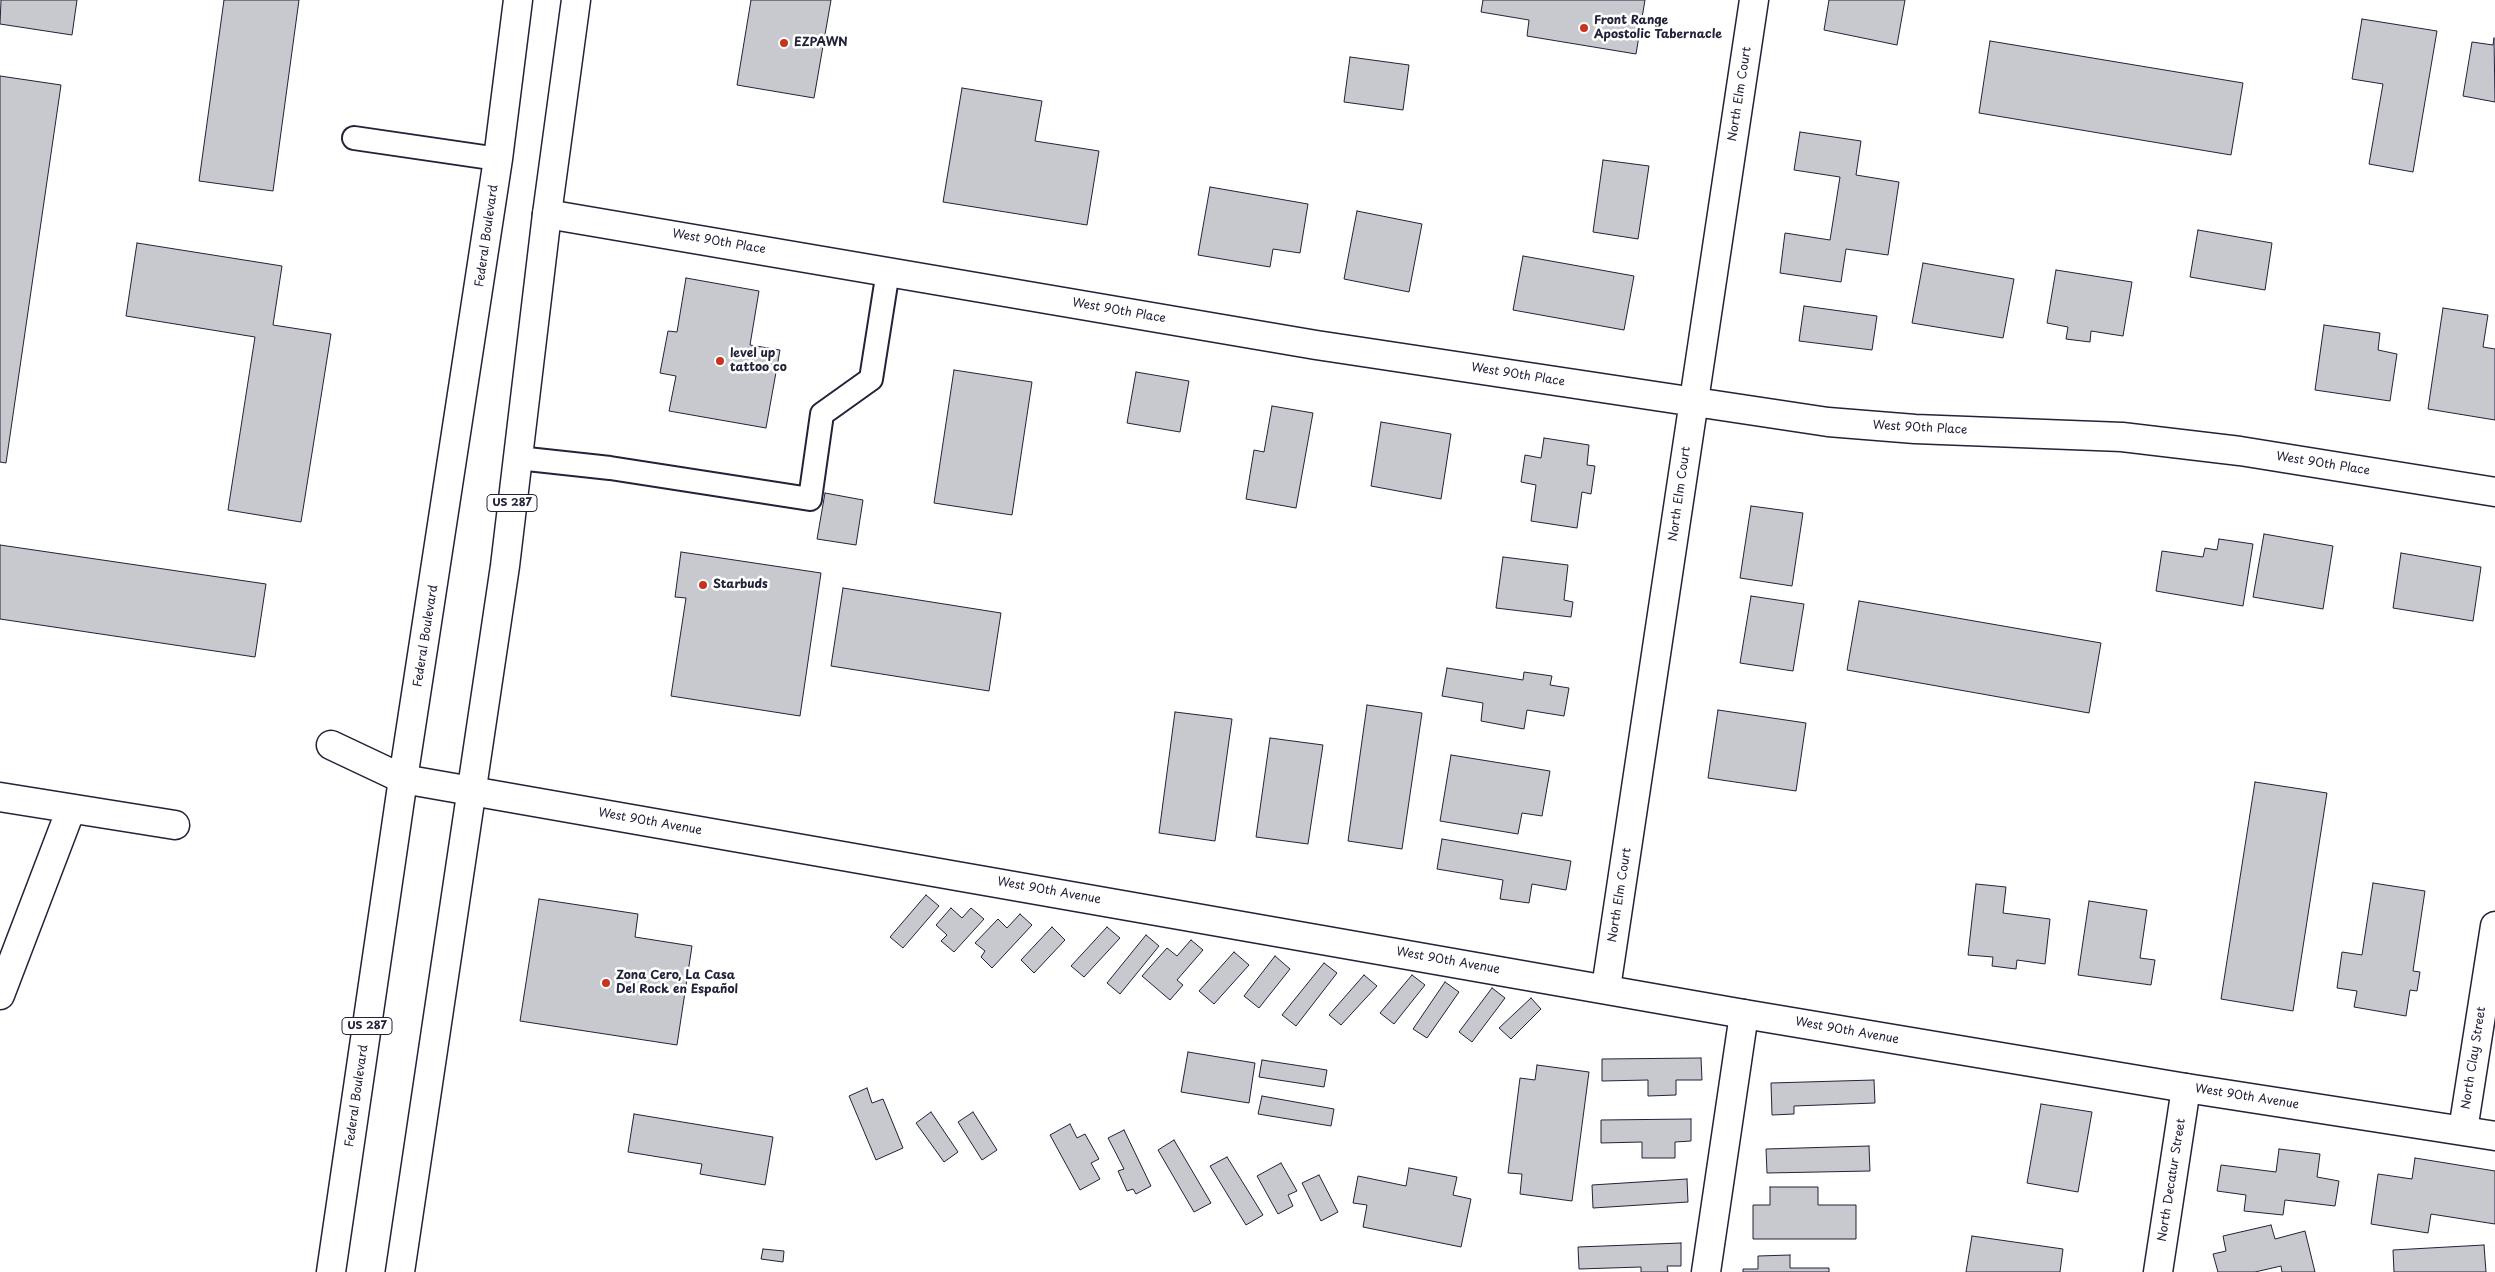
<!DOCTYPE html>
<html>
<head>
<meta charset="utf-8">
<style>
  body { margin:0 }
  canvas { display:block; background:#fff }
</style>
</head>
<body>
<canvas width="2495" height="1272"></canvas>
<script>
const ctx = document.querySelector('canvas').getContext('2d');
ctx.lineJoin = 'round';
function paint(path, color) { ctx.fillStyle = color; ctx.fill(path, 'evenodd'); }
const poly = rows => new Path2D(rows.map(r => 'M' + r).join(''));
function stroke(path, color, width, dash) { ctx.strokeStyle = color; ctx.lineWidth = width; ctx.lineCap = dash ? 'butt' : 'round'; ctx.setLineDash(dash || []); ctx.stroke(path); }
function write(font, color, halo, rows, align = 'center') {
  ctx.font = font + ' "Playpen Sans",sans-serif'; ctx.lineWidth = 5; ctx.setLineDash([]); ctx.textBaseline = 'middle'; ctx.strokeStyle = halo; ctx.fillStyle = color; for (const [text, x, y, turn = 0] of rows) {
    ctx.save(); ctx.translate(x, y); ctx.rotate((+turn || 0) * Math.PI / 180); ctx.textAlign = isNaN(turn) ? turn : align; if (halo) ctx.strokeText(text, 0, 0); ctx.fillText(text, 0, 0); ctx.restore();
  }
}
const building = poly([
  [1,0,77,0,72,35,0,24,1,0],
  [224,0,299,0,273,191,199,181,224,0],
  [751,0,831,0,814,98,737,85,751,0],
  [1483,0,1645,0,1636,54,1527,36,1529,20,1481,12,1483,0],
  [1829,0,1905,0,1897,45,1824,30,1829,0],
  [2362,19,2437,31,2413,172,2369,164,2383,84,2352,79,2362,19],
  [2494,38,2495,102,2463,96,2472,42,2493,45,2494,38],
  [1990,41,2243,83,2231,155,1979,113,1990,41],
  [1350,57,1409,65,1403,110,1344,102,1350,57],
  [0,76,61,85,6,463,0,462,0,76],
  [962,88,1042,101,1035,141,1099,151,1087,225,943,202,962,88],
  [1800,132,1861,141,1856,175,1899,182,1888,255,1846,249,1841,282,1780,273,1785,233,1830,240,1840,177,1794,170,1800,132],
  [1603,160,1649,166,1638,239,1593,232,1603,160],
  [1210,187,1308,204,1300,253,1273,249,1270,267,1198,255,1210,187],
  [1357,211,1422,224,1409,292,1344,279,1357,211],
  [2198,230,2272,243,2265,290,2190,277,2198,230],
  [137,243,282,266,273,325,331,334,301,522,228,510,255,337,126,316,137,243],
  [1523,256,1634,276,1624,330,1513,310,1523,256],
  [1923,263,2014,279,2003,338,1912,323,1923,263],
  [2056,270,2132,282,2123,336,2091,331,2090,342,2066,339,2068,327,2047,323,2056,270],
  [686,278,759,291,750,345,780,350,766,428,669,411,676,376,660,373,668,331,677,332,686,278],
  [1804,306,1877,316,1872,350,1799,341,1804,306],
  [2443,308,2488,315,2483,347,2495,349,2495,420,2428,409,2443,308],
  [2324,325,2380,333,2378,350,2397,354,2390,401,2315,390,2324,325],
  [954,370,1032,382,1012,515,934,503,954,370],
  [1136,372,1189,381,1180,432,1127,423,1136,372],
  [1272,406,1313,413,1296,508,1246,499,1254,450,1264,452,1272,406],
  [1381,422,1451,434,1441,499,1371,486,1381,422],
  [1544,438,1589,445,1587,465,1595,466,1591,494,1582,492,1577,528,1531,521,1536,485,1521,482,1525,455,1541,458,1544,438],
  [825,493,863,500,856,545,817,539,825,493],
  [1751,506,1803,513,1792,586,1740,578,1751,506],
  [2264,534,2333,546,2323,609,2253,597,2264,534],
  [2219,539,2253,544,2243,606,2156,591,2162,551,2203,557,2205,548,2217,550,2219,539],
  [0,545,266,584,255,657,0,619,0,545],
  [681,552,821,573,800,716,671,696,686,598,675,597,681,552],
  [2401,553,2481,567,2473,621,2393,608,2401,553],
  [1503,557,1568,565,1564,600,1573,602,1571,617,1496,608,1503,557],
  [843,588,1001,613,989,691,831,666,843,588],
  [1751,596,1804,604,1793,671,1740,663,1751,596],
  [1859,601,2101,643,2089,713,1847,670,1859,601],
  [1447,668,1523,680,1524,672,1552,676,1550,685,1569,688,1564,716,1527,710,1524,729,1481,721,1483,703,1442,696,1447,668],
  [1367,705,1422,713,1402,849,1348,841,1367,705],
  [1718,710,1806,723,1796,791,1708,778,1718,710],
  [1175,712,1232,719,1215,841,1159,833,1175,712],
  [1270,738,1323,745,1308,844,1256,837,1270,738],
  [1451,755,1550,771,1542,816,1522,813,1518,834,1440,821,1451,755],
  [2255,782,2327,793,2293,1011,2221,999,2255,782],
  [1442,839,1571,861,1566,890,1532,884,1529,903,1500,899,1503,880,1437,869,1442,839],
  [2373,883,2425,891,2413,971,2420,972,2417,991,2410,990,2406,1016,2354,1007,2357,991,2337,988,2342,952,2362,955,2373,883],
  [1976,884,2006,887,2003,913,2050,919,2045,964,2017,960,2016,969,1992,966,1993,957,1968,955,1976,884],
  [926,895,939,906,903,948,890,937,926,895],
  [539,899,638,914,635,937,692,946,677,1045,520,1021,539,899],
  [2089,901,2147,910,2140,958,2155,960,2151,985,2078,975,2089,901],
  [951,908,962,918,971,908,984,919,954,952,941,941,947,935,936,925,951,908],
  [1020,914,1032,925,992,968,981,957,985,951,975,943,998,919,1007,928,1020,914],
  [1052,927,1065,940,1034,973,1021,960,1052,927],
  [1107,927,1120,938,1084,977,1071,966,1107,927],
  [1146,935,1159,946,1120,994,1107,983,1146,935],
  [1191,940,1203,950,1177,980,1183,985,1170,1000,1142,976,1167,948,1177,956,1191,940],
  [1234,952,1249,965,1214,1004,1199,991,1234,952],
  [1275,956,1290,969,1259,1008,1244,996,1275,956],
  [1324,963,1337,973,1296,1026,1282,1015,1324,963],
  [1364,975,1377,986,1341,1025,1329,1015,1364,975],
  [1412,975,1425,985,1394,1024,1380,1013,1412,975],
  [1445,982,1459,992,1427,1038,1413,1029,1445,982],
  [1492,988,1505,998,1472,1042,1459,1032,1492,988],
  [1531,998,1541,1009,1511,1039,1499,1028,1531,998],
  [1188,1052,1255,1063,1249,1103,1181,1092,1188,1052],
  [1701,1058,1702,1080,1676,1080,1676,1095,1648,1096,1648,1080,1602,1081,1602,1059,1701,1058],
  [1262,1060,1327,1070,1324,1087,1259,1077,1262,1060],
  [1537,1065,1589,1072,1572,1201,1520,1194,1522,1174,1508,1173,1520,1078,1535,1080,1537,1065],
  [1874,1080,1875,1103,1794,1106,1794,1114,1772,1115,1771,1083,1874,1080],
  [867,1088,872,1103,883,1099,903,1148,876,1160,849,1096,867,1088],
  [1262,1096,1334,1109,1331,1126,1258,1114,1262,1096],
  [2041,1104,2092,1112,2078,1192,2027,1183,2041,1104],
  [931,1112,958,1152,944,1162,916,1123,931,1112],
  [973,1112,997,1150,982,1160,958,1122,973,1112],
  [634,1114,773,1137,765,1185,700,1174,702,1164,628,1152,634,1114],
  [1691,1119,1691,1141,1675,1142,1675,1158,1642,1158,1642,1142,1601,1143,1601,1120,1691,1119],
  [1070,1124,1077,1138,1085,1134,1099,1159,1091,1163,1100,1179,1080,1190,1050,1135,1070,1124],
  [1124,1130,1151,1186,1136,1194,1133,1189,1127,1191,1118,1171,1124,1169,1108,1138,1124,1130],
  [1174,1140,1211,1203,1194,1212,1158,1150,1174,1140],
  [1869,1146,1870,1171,1767,1173,1766,1149,1869,1146],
  [2279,1149,2320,1154,2317,1177,2339,1181,2335,1206,2285,1200,2283,1215,2244,1211,2246,1195,2217,1191,2221,1165,2276,1172,2279,1149],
  [1227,1157,1263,1215,1246,1225,1210,1166,1227,1157],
  [2415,1158,2495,1171,2495,1224,2431,1214,2428,1233,2371,1224,2378,1174,2412,1179,2415,1158],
  [1281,1163,1297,1191,1288,1195,1293,1206,1278,1214,1257,1176,1281,1163],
  [1409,1168,1457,1177,1453,1195,1471,1199,1461,1247,1363,1227,1367,1205,1353,1203,1358,1176,1406,1186,1409,1168],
  [1319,1175,1338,1212,1321,1221,1302,1183,1319,1175],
  [1687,1179,1688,1202,1593,1208,1592,1185,1687,1179],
  [1770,1187,1818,1187,1818,1205,1856,1205,1856,1239,1753,1239,1753,1205,1770,1205,1770,1187],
  [2271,1225,2275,1239,2305,1231,2315,1272,2282,1272,2281,1266,2255,1272,2218,1272,2213,1254,2226,1251,2223,1236,2271,1225],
  [1972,1236,2063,1249,2060,1272,1966,1272,1972,1236],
  [1681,1243,1681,1266,1667,1266,1668,1272,1641,1272,1641,1267,1579,1269,1578,1247,1681,1243],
  [2484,1245,2486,1272,2394,1272,2393,1250,2484,1245],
  [763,1249,784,1251,783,1262,761,1259,763,1249],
  [1790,1255,1790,1268,1829,1268,1829,1272,1743,1272,1743,1269,1758,1269,1758,1256,1790,1255]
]);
const lane = poly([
  [354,138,498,159],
  [518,458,610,468,810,499,822,414,871,379,888,271]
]);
const street = poly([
  [547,214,1316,345,1828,422,1915,429,2122,437,2240,451,2495,492],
  [331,745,403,779],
  [0,797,175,825],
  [1606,988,1754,0],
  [0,995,71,809],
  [2463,1130,2495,926],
  [1706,1272,1744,1014],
  [2158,1272,2186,1088]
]);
const secondary = poly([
  [403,779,1744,1014,2186,1088,2495,1136]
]);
const primary = poly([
  [331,1272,403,779,498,159,518,0],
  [400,1272,505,566,547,214,576,0]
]);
const markers = [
  [1584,28,5,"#c8321e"],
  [784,43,5,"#c8321e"],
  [720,361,5,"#c8321e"],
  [703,585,5,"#c8321e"],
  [606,983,5,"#c8321e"]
];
const shields = [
  [512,503,50],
  [367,1026,50]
];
const shieldNames = [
  ["US 287",512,503],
  ["US 287",367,1026]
];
const poiNames = [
  ["Front Range",1594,21],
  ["Apostolic Tabernacle",1594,35],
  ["EZPAWN",794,43],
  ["level up",730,354],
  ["tattoo co",730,368],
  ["Starbuds",713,585],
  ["Zona Cero, La Casa",616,976],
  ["Del Rock en Español",616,990]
];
const streetNames = [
  ["North Elm Court",1740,94,-81],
  ["Federal Boulevard",487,236,-82],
  ["West 90th Place",719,242,10],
  ["West 90th Place",1119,311,10],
  ["West 90th Place",1518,375,9],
  ["West 90th Place",1920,428,3],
  ["West 90th Place",2323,464,9],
  ["North Elm Court",1680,494,-82],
  ["Federal Boulevard",426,636,-81],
  ["West 90th Avenue",650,822,10],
  ["West 90th Avenue",1049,891,10],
  ["North Elm Court",1620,895,-81],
  ["West 90th Avenue",1448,961,10],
  ["West 90th Avenue",1847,1031,10],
  ["North Clay Street",2474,1058,-81],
  ["Federal Boulevard",357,1096,-82],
  ["West 90th Avenue",2247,1097,9],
  ["North Decatur Street",2172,1180,-81]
];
paint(building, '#c8c8cf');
stroke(building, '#22223b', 1);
stroke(lane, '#22223b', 26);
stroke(street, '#22223b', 31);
stroke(secondary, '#22223b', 31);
stroke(primary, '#22223b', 31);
stroke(lane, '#fff', 22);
stroke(street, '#fff', 28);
stroke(secondary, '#fff', 28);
stroke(primary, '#fff', 28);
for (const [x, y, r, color] of markers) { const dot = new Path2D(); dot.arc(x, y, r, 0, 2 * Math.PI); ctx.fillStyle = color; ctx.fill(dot); stroke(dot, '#fff', 2); }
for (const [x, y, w] of shields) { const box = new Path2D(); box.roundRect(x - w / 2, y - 8.5, w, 17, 4); ctx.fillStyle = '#fff'; ctx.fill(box); stroke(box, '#22223b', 1); }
write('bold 11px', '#22223b', null, shieldNames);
write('bold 12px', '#22223b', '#fff', poiNames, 'left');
write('12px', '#22223b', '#fff', streetNames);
</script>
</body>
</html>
